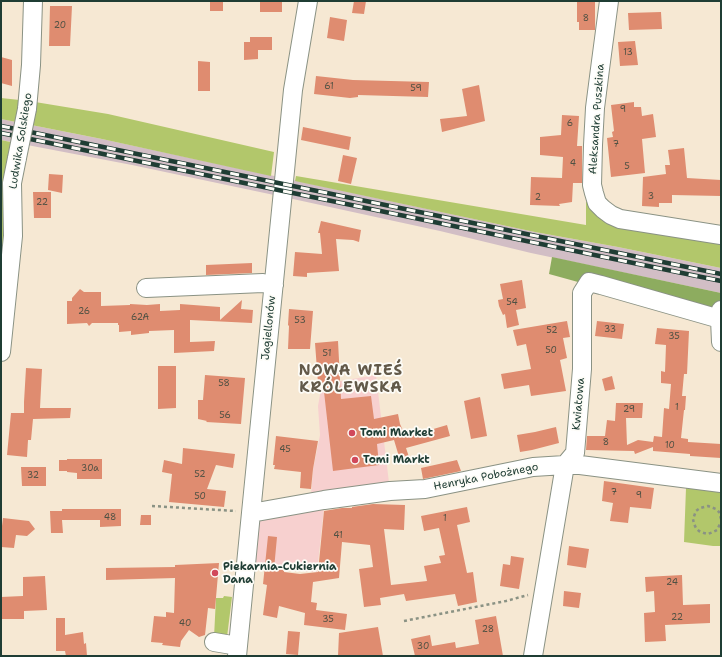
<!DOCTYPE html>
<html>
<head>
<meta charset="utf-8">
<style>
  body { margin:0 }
  #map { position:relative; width:722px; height:657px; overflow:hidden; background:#f6e8d3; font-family:"Shantell Sans",sans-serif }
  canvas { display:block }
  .frame { position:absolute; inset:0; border:2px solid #1f3d34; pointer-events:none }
</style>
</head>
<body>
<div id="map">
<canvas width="722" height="657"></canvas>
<div class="frame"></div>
</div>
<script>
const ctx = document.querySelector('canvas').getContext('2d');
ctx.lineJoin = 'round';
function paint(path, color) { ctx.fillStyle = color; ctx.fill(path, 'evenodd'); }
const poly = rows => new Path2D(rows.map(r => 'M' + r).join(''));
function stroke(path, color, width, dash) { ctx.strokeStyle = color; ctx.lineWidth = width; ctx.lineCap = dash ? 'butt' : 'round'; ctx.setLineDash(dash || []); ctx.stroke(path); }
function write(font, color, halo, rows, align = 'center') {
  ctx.font = font + ' "Shantell Sans",sans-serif'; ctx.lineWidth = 3.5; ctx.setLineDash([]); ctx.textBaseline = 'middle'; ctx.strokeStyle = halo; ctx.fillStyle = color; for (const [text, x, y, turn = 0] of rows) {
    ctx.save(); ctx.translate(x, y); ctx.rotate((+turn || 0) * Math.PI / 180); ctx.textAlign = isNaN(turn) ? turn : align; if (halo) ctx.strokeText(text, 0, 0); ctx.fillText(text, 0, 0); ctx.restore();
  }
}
const built = poly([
  [376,375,390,491,324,508,317,572,284,570,246,567,251,513,311,495,313,469,320,435,318,406,321,389,329,383]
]);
const industrial = poly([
  [1,119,102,139,535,232,618,247,721,268,721,293,531,253,440,231,293,199,132,165,1,140]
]);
const green = poly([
  [1,98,29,101,108,114,274,152,271,176,102,139,1,119],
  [1,140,15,143,1,352],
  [296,176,586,225,586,202,596,198,603,209,721,235,721,268,618,247,535,232,295,181],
  [686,488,721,492,721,546,713,546,684,542],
  [224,596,232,597,227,637,214,637,216,598,223,598]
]);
const forest = poly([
  [552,257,721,293,721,312,589,282,578,282,549,274]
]);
const building = poly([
  [210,1,223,1,223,11,210,11],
  [260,1,282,1,282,12,260,12],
  [354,1,366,1,364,14,352,13],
  [577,2,595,2,595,30,579,30,579,22,577,22],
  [50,6,72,6,70,46,49,46],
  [661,12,662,29,629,30,628,13],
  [330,17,347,20,344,41,327,38],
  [250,37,272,37,272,50,258,50,258,59,244,60,244,42,250,42],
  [635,41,638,65,620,66,618,42],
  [1,57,12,60,12,86,1,83],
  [198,61,210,62,210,91,198,91],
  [316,76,353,80,429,82,428,97,358,95,358,97,350,98,314,94],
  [479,85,485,121,442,132,440,119,467,116,462,89],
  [634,102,634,107,641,107,642,116,653,114,656,137,642,139,645,173,611,177,607,138,613,137,612,132,614,131,611,105],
  [562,115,579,116,577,146,582,146,582,183,573,183,572,202,559,204,560,206,530,205,531,177,562,178,563,157,540,155,540,137,561,135],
  [303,127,351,137,349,150,301,140],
  [684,148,687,178,721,180,721,196,672,195,672,203,659,203,659,207,642,206,643,177,666,174,665,165,670,165,668,150],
  [343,155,357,158,351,184,338,181],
  [49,174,63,175,62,193,48,190],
  [33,192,51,192,51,218,34,218],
  [321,221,361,230,359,242,353,240,336,239,339,271,307,273,307,277,293,276,295,252,322,254,320,233,318,233],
  [252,263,252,273,206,275,206,265],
  [522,280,526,308,516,310,519,325,507,328,505,314,503,315,499,306,498,300,503,299,500,284],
  [80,289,84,292,101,292,101,306,130,305,130,304,147,305,160,304,160,311,180,310,180,304,220,307,220,320,242,300,241,309,253,310,252,323,190,320,190,342,215,341,214,351,174,353,174,330,149,331,149,333,131,335,131,331,119,332,119,325,118,325,118,323,92,323,89,326,87,323,67,324,67,301,72,301,72,298],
  [289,309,313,311,310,349,288,349,289,326,288,325],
  [567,321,570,337,563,338,567,358,560,360,566,391,531,396,529,385,504,389,501,374,531,369,526,344,517,346,513,330],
  [597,321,624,324,622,339,595,336],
  [657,328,689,331,687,374,684,374,682,396,686,396,685,410,684,410,681,438,688,439,688,442,721,444,721,458,690,456,690,454,653,451,653,447,635,454,634,451,586,450,587,436,605,436,607,420,615,421,616,403,643,403,642,418,626,418,627,445,638,440,653,442,654,436,662,437,664,408,669,409,671,384,661,383,661,371,665,372,666,345,655,344],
  [338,341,341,399,371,396,374,419,398,414,400,424,406,437,447,425,450,436,406,448,409,457,400,460,394,440,377,444,379,465,333,471,323,383,318,383,315,343],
  [158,366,176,366,176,408,158,409],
  [26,368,42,369,40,408,71,408,70,418,33,419,31,440,28,440,27,457,7,455,11,413,24,413,24,402],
  [205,375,245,378,241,424,206,422,207,421,198,419,198,400,203,400],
  [612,376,615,389,605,391,602,379],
  [480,397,487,436,471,439,464,401],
  [556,427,559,443,532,450,520,452,517,435,535,432],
  [276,436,318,441,313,469,311,489,300,488,301,472,274,469,275,465,273,465],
  [183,448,235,454,233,468,216,465,207,489,226,491,224,507,169,502,172,474,162,472,164,460,182,464],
  [67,459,102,459,102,479,77,479,77,473,67,472,67,471,59,471,59,460,67,460],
  [457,460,461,471,423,479,421,468],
  [21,467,46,467,46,486,22,486],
  [604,481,654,488,651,509,630,507,628,523,610,521,613,503,602,501],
  [373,504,405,505,404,530,384,529,391,585,427,581,424,566,441,563,439,556,445,555,439,528,424,531,421,516,467,507,470,522,457,525,467,573,473,572,477,602,458,606,455,594,406,601,404,594,380,598,381,605,364,607,359,569,373,567,370,545,342,542,339,578,313,582,311,602,317,603,316,610,347,614,345,630,304,625,305,613,279,606,277,618,263,615,267,585,263,584,268,536,277,537,274,569,284,570,284,572,300,574,318,572,324,511,342,508,352,508,352,507],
  [62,509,121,509,121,526,100,527,100,520,62,520,63,533,51,533,50,511,62,511],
  [141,515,151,515,151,525,140,525],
  [3,518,29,521,35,529,27,536,16,535,14,548,1,547,1,534],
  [569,546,589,549,586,568,567,565],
  [511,556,524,558,519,589,500,586,503,564,510,565],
  [219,563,215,609,208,608,205,635,199,637,189,630,181,641,180,647,162,645,163,643,151,642,154,616,166,617,166,612,174,613,175,578,106,580,106,568,175,567,175,565],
  [682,575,683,605,710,604,710,623,665,625,666,641,645,642,644,613,655,612,654,591,646,592,645,577],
  [45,576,47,610,24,611,24,619,1,619,1,597,23,596,23,577],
  [564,591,581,593,579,608,563,606],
  [496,616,503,656,415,656,411,639,430,635,432,646,455,642,456,648,479,644,475,620],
  [56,618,65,618,65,635,83,632,84,644,86,643,87,656,66,656,65,651,56,651],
  [378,627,383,656,338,656,339,633],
  [288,631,300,632,298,655,286,654]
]);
const path = poly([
  [152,506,236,511],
  [721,519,719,512,716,509,708,506,700,508,696,511,693,519,694,524,696,528,699,531,704,533,708,534,713,532,717,530,721,522],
  [404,621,506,601,528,595]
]);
const minor = poly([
  [609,1,600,69,595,108,593,145,592,185,594,193,597,203,603,209,611,215,620,219,721,235],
  [27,109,31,65,33,1],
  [146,288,263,283,274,285],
  [721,310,720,319,721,342],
  [1,352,13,236,12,183,17,158],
  [251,513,324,500,390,491,425,489,533,467,565,465,580,465,721,483],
  [214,642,238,646],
  [237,656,251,513,293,90,308,1],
  [533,656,565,465,575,453,582,369,582,293,589,282,601,285,720,319]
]);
const rail = poly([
  [1,126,721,274],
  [1,133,721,281]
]);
const minorBridge = poly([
  [17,158,27,109]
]);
const markers = [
  [352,433,4,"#d1495b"],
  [355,460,4,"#d1495b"],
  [215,573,4,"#d1495b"]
];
const numberNames = [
  ["8",586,19],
  ["20",60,26],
  ["13",628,53],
  ["61",329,87],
  ["59",416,89],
  ["9",623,110],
  ["6",570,124],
  ["7",616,145],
  ["4",573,164],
  ["5",627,167],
  ["3",651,197],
  ["2",538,198],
  ["22",42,203],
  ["54",512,303],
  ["26",84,312],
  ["62A",140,318],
  ["53",300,321],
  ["33",610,330],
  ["52",552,331],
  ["35",674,337],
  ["50",551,351],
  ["51",327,354],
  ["58",224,384],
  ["1",677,408],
  ["29",629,410],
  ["56",225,416],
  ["8",606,443],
  ["10",670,446],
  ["45",285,450],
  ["30a",90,469],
  ["52",200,475],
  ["32",33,476],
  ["7",614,493],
  ["9",639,496],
  ["50",200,497],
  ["48",110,518],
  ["1",445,519],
  ["41",338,536],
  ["24",672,583],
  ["22",677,618],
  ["35",328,620],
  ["40",185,624],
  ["28",488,630],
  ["30",423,647]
];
const streetNames = [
  ["Aleksandra Puszkina",597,119,-86],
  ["Ludwika Solskiego",21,141,-81],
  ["Jagiellonów",269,328,-84],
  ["Kwiatowa",579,404,-85],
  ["Henryka Pobożnego",486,477,-11]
];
const poiNames = [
  ["Tomi Market",360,433],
  ["Tomi Markt",363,460],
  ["Piekarnia-Cukiernia",223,567],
  ["Dana",223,580]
];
const districtNames = [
  ["NOWA WIEŚ",351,371],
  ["KRÓLEWSKA",351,388]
];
paint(built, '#f7d0cf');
paint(industrial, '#d2bec5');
paint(green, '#b2c76b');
paint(forest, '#8dac5f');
paint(building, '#df8c70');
stroke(minor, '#8a9284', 20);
stroke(path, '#8a9284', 2.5, [3, 3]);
stroke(minor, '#fff', 18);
stroke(rail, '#1f3d34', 4.5);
stroke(rail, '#fdfcf7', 3, [9]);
stroke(minorBridge, '#8a9284', 20, []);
stroke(minorBridge, '#fff', 18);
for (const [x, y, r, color] of markers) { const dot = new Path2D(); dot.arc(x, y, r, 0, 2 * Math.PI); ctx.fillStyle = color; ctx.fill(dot); stroke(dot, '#fdfcf7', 1.5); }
write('9px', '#4f5143', null, numberNames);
write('11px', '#1f3d34', '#fdfcf7', streetNames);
write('bold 11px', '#1f3d34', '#fdfcf7', poiNames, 'left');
ctx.letterSpacing = '1px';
write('bold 15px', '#625949', '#fdfcf7', districtNames);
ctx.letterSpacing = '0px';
</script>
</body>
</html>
